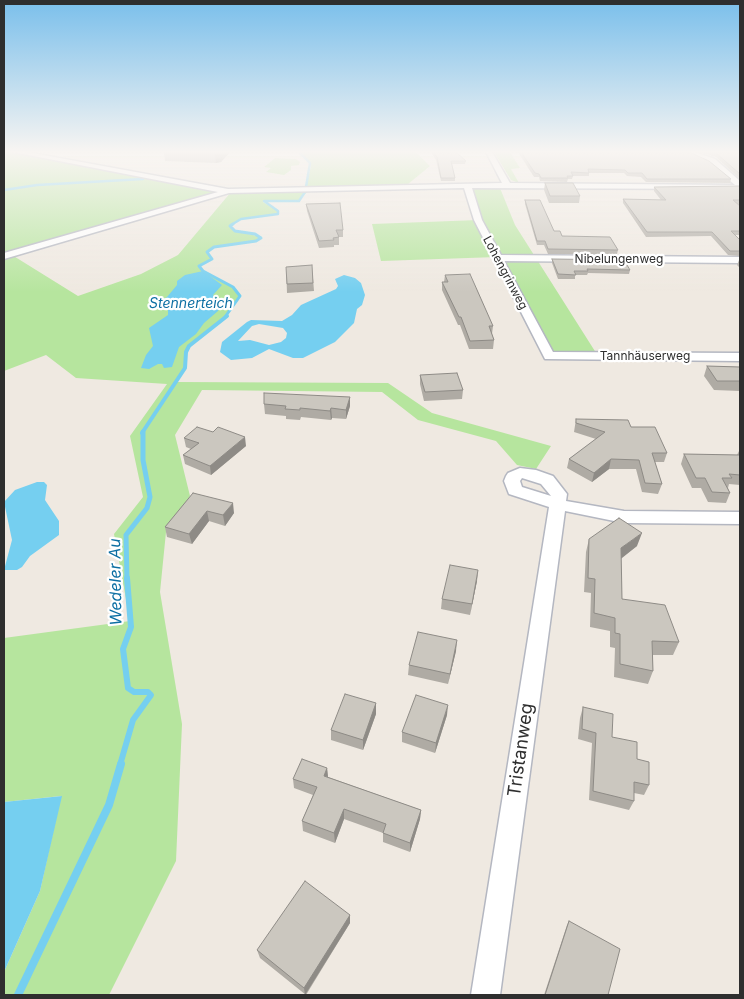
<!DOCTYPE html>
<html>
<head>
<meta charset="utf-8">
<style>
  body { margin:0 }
  #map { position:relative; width:744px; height:999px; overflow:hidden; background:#efe9e1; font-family:Inter,sans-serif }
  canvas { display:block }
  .frame { position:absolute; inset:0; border:5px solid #2e2e2e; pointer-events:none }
</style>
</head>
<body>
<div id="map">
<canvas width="744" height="999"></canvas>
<div class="frame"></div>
</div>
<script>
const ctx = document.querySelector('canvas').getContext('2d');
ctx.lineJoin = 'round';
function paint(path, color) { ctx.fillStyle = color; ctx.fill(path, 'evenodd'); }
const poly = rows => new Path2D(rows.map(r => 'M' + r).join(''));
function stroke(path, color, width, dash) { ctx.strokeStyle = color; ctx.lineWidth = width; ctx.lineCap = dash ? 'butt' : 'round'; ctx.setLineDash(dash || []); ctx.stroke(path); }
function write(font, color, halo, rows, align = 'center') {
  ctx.font = font + ' Inter,sans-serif'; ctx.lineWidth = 4.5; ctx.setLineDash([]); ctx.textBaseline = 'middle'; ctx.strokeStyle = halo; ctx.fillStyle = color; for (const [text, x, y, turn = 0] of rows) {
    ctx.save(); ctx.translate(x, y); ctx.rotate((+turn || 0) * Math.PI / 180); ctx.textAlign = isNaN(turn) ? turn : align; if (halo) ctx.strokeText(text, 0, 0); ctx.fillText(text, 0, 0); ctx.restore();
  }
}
const green = poly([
  [4,152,16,152,232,190,305,191,311,166,309,161,299,152,416,152,430,166,402,189,307,192,299,201,266,200,263,202,278,211,278,214,241,219,231,224,231,228,235,231,262,237,256,241,214,247,208,252,212,259,199,265,199,268,203,271,233,287,240,297,225,318,189,346,186,352,186,366,177,382,388,383,432,413,551,446,536,469,517,465,496,441,418,420,382,392,202,390,175,435,190,496,166,532,160,592,182,724,176,861,109,995,4,995,4,972,40,891,61,796,4,802,4,638,130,621,114,534,143,497,130,436,167,384,76,378,46,355,4,371],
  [231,192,178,255,141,274,78,296,12,255],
  [494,152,510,152,520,168,511,169,519,183,511,180],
  [275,158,296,159,300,162,299,165,291,166,291,170,284,175,266,172,271,168,264,167],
  [500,188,515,225,598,356,549,356,497,257,381,261,372,224,478,220,468,189]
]);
const water = poly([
  [203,271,222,285,213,295,221,304,218,311,204,323,196,334,179,347,172,367,164,368,162,364,158,364,149,369,141,368,146,355,153,346,149,328,168,315,168,310,154,306,167,297,177,285,177,281,185,275],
  [344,275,355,278,361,283,365,295,362,305,357,309,354,323,335,342,303,358,293,358,269,349,252,358,231,360,220,352,222,342,247,322,251,320,282,321,292,315,301,305,336,289,338,286,335,279],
  [259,324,283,328,287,333,286,338,281,342,269,345,250,340,238,341,252,326],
  [37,482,44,482,47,485,45,500,59,521,59,535,30,556,22,567,17,570,4,570,12,540,4,502,15,490],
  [62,796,40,891,4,972,4,802]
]);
const streamFar5 = poly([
  [299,152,310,163,306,187],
  [4,190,37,185,143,179],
  [231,225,241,219,278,214,278,211,264,201,299,201,305,192]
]);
const streamFar4 = poly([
  [225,317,240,296,233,287,203,271,199,266,212,259,207,252,214,247,256,241,261,238,255,234,235,231,230,226,233,224]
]);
const streamFar3 = poly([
  [142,433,185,368,186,352,189,346,227,316]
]);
const streamFar2 = poly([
  [127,580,126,535,147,508,150,497,143,460,143,432]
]);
const streamFar1 = poly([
  [120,765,133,720,151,695,148,692,134,692,128,688,123,649,131,627,127,578]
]);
const stream = poly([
  [18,995,109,805,121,764]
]);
const street = poly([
  [13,152,27,152,228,189,502,183,486,152,492,152,510,183,735,185,709,163,684,152,694,152,715,159,740,181,740,189,472,188,482,220,501,255,740,257,740,263,504,261,553,352,740,353,740,361,545,359,474,220,464,188,229,193,4,259,4,253,218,192,13,152],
  [520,468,536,470,553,476,567,494,566,501,624,511,740,512,740,524,624,523,565,511,500,995,471,995,549,507,509,494,504,481,506,476,508,473,520,468],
  [522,478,541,484,551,496,522,487,520,481,522,478]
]);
const wall = poly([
  [164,152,230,152,221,162,216,163,165,161],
  [431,152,456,152,466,161,465,164,452,164,455,178,455,181,441,181,436,160],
  [518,152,689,152,731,179,730,183,646,182,641,177,627,176,624,173,589,173,589,176,573,176,572,179,568,179,567,182,540,181,539,177,534,177],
  [699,152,740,152,740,179,716,157],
  [545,183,580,196,579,203,549,203,544,190],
  [740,186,740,204,738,204,740,206,740,235,735,235,740,240,740,256,728,255,711,236,646,237,623,203,623,199,661,200,654,191,654,187],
  [525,200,554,231,562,236,618,250,617,254,548,254,544,245,537,245,525,204],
  [306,204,343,230,343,237,339,237,339,245,334,245,334,247,319,248,307,211],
  [552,259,630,270,629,274,588,273,587,275,575,275,575,279,558,279,552,263],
  [739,260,740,260,740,268,737,265],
  [312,265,314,291,287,293,286,267],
  [445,275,493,326,492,334,494,340,493,349,469,349,460,325,458,325,442,290,442,282,444,282],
  [707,366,740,367,740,391,714,390,704,376],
  [420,375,463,390,462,399,424,401,420,384],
  [350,397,350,406,346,419,332,418,331,420,301,417,300,420,286,419,286,416,265,414,264,404],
  [576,419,631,427,667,453,664,462,655,462,662,484,658,494,642,492,636,469,609,469,592,482,567,468,569,459,596,439,574,432],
  [184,438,246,446,211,475,185,464,183,455,191,449,186,447],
  [739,451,740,451,740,485,729,484,728,488,730,493,726,503,708,502,701,488,692,488,681,464,684,454,737,455],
  [193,493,234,513,225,526,209,521,192,544,167,537,165,527],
  [589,539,637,546,621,558,622,599,679,642,673,655,653,655,653,671,648,684,614,677,615,648,610,647,610,631,590,627,591,593,584,592,586,552],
  [477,581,470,615,441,609,442,599],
  [456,651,448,684,408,675,409,665],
  [376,703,376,714,363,750,331,740,331,730],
  [583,707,612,737,637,759,649,785,644,795,634,793,634,801,629,810,589,800,592,743,578,739,580,718],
  [447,715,435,753,402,742,402,732],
  [327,768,328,777,421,810,420,819,410,852,383,842,383,833,344,819,335,843,303,831,302,821,313,795,294,788,293,779],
  [350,915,350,923,306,995,260,958,257,950],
  [569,921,608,995,544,995,567,925]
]);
const shadedWall = poly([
  [220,152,230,152,221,162,216,163,215,154],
  [350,397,350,406,346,419,346,410],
  [331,408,332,418,331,420,330,411],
  [245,437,246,446,211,475,210,466],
  [611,459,609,469,592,482,594,473],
  [233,503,234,513,225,526,223,515],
  [207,511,209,521,192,544,189,534],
  [642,533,637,546,617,562,621,548],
  [478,570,477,581,470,615,472,604],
  [457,640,456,651,448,684,450,674],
  [376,703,376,714,363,750,363,740],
  [448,705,447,715,435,753,436,743],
  [327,768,328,777,324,776],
  [344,809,344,819,335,843,334,833],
  [421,810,420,819,410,852,410,843],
  [350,915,350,923,305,995,304,988]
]);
const building = poly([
  [173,152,220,152,215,154,173,152],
  [433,152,456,152,466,161,451,161,455,178,441,178,437,157,433,152],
  [521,152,689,152,709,161,731,179,647,179,642,173,628,173,625,170,588,169,589,173,571,172,573,176,567,176,568,178,541,178,539,174,535,173,521,152],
  [711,152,740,152,740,174,717,154,711,152],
  [545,183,573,183,580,196,550,196,545,183],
  [740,186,740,200,733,200,740,206,740,231,731,231,740,240,740,251,730,251,712,232,647,232,623,199,666,200,654,187,740,186],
  [525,200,540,200,554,231,560,231,562,236,610,237,618,250,548,249,545,241,537,241,525,200],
  [340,203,343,230,336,230,339,237,333,238,334,240,319,241,306,204,340,203],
  [552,259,624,260,630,270,587,269,588,271,574,271,576,275,558,274,552,259],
  [312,265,313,283,287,284,286,267,312,265],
  [470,274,493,326,489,326,494,340,470,341,461,317,459,317,442,282,448,282,445,275,470,274],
  [707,366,740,367,740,381,717,381,707,366],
  [457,373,463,390,425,392,420,375,457,373],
  [264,393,350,397,346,410,331,408,330,411,300,408,300,410,285,409,286,406,264,404,264,393],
  [576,419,628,420,631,427,655,427,667,453,652,453,662,484,645,483,639,460,611,459,594,473,569,459,605,432,576,423,576,419],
  [197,427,213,432,218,427,245,437,210,466,183,455,199,443,184,438,197,427],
  [684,454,740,455,740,475,729,474,732,478,722,478,730,493,712,492,705,478,696,478,684,454],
  [193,493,233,503,223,515,207,511,189,534,165,527,193,493],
  [619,518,642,533,621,548,622,599,665,605,679,642,652,641,653,671,620,664,620,634,615,633,615,618,594,613,595,579,588,578,589,539,619,518],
  [450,565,478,570,472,604,442,599,450,565],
  [418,632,457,640,450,674,409,665,418,632],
  [345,694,376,703,363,740,331,730,345,694],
  [416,695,448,705,436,743,402,732,416,695],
  [583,707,613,714,612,737,637,742,637,759,649,762,649,785,634,782,634,801,593,791,596,733,582,729,583,707],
  [302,759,327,768,324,776,421,810,410,843,383,833,386,824,344,809,334,833,302,821,317,787,293,779,302,759],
  [305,881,350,915,304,988,257,950,305,881],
  [569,921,620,949,608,995,545,995,569,921]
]);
const farStreetnames = [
  ["Nibelungenweg",619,259],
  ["Lohengrinweg",505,273,62],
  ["Tannhäuserweg",645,356]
];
const farWaternames = [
  ["Stennerteich",191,304]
];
const waterNames = [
  ["Wedeler Au",116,582,-91]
];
const nearStreetnames = [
  ["Tristanweg",521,750,-82]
];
paint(green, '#b6e59e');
paint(water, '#75cff0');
stroke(streamFar5, '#75cff0', 2.5);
stroke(streamFar4, '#75cff0', 3);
stroke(streamFar3, '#75cff0', 4);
stroke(streamFar2, '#75cff0', 5);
stroke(streamFar1, '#75cff0', 6);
stroke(stream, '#75cff0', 8);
stroke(street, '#b4b7c1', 3);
paint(street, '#fff');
paint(wall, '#afaba4');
paint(shadedWall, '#8e8b86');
paint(building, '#cbc7bf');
stroke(building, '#8e8b86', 1);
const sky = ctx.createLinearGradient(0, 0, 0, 292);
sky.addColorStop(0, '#7abfeb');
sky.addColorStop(0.52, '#f8f5f2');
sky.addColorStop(1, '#f8f5f200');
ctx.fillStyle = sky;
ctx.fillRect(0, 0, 744, 292);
write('12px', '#2e2e2e', '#fff', farStreetnames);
write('italic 14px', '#0d6fa3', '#fff', farWaternames);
write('italic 16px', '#0d6fa3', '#fff', waterNames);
write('18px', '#2e2e2e', '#fff', nearStreetnames);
</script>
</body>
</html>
